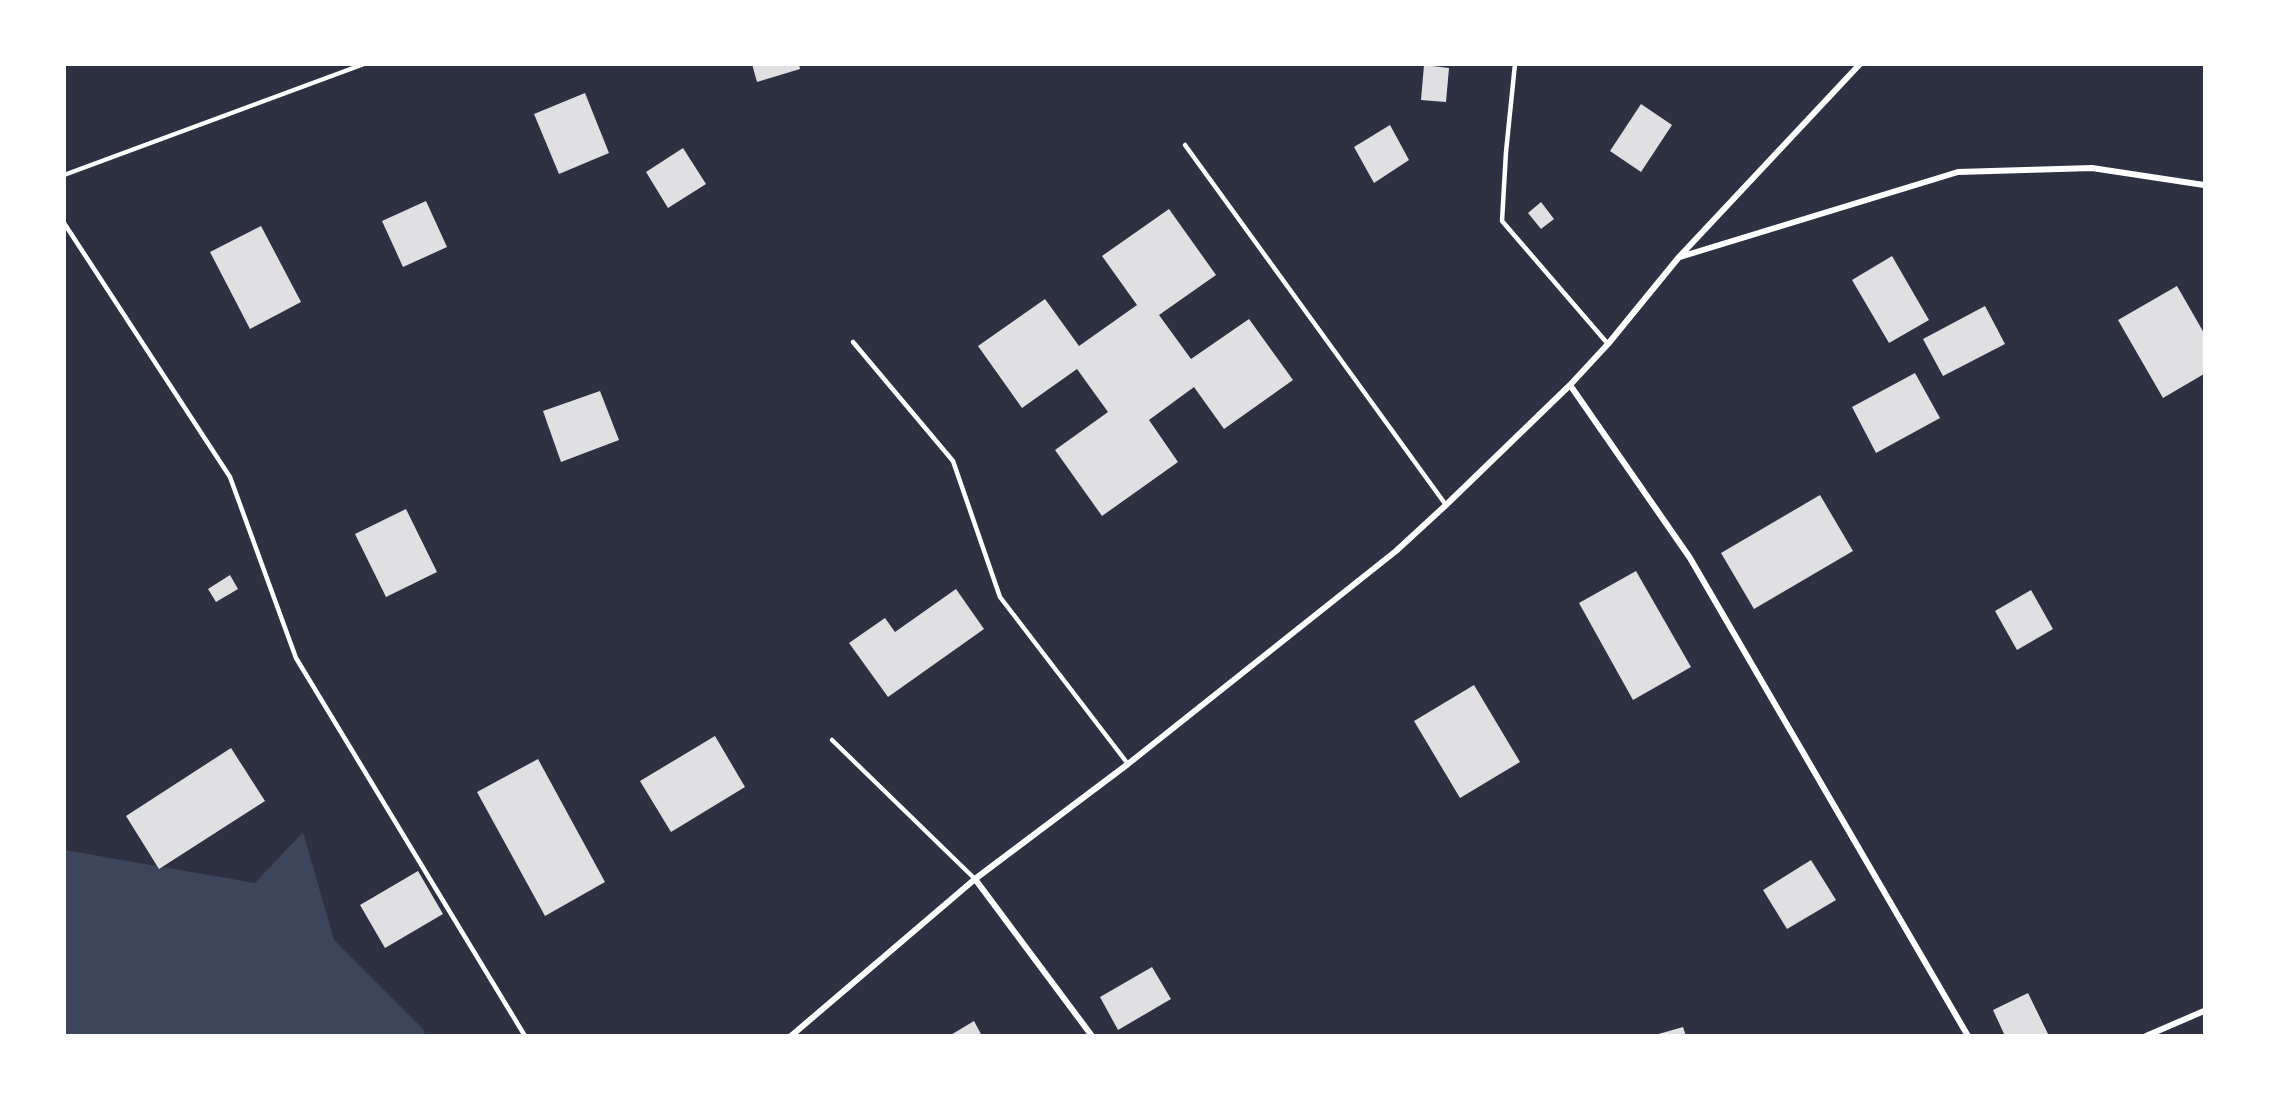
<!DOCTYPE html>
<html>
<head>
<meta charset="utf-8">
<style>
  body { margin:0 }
  #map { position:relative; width:2269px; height:1100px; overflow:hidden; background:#2d3142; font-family:Overpass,sans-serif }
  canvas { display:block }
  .frame { position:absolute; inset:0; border:66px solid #fff; pointer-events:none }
</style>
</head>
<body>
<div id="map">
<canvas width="2269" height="1100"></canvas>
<div class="frame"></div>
</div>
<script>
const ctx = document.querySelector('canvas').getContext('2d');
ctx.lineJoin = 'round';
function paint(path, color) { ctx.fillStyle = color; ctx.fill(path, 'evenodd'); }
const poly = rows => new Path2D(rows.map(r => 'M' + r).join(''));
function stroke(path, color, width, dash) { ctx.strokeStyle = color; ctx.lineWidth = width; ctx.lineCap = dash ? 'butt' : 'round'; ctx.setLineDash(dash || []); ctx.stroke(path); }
const green = poly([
  [303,832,334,940,424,1030,425,1035,65,1035,64,850,255,883]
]);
const building = poly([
  [752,64,799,64,800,69,757,82],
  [1424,65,1449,68,1446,102,1421,100],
  [585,93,609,153,559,174,534,114],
  [1641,104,1672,125,1641,172,1610,151],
  [1390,125,1409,160,1374,183,1354,147],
  [683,148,706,184,668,208,646,172],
  [426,201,447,247,403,267,382,221],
  [1541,202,1554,219,1541,229,1528,213],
  [1169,209,1216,275,1159,315,1191,359,1249,319,1293,380,1224,429,1194,387,1149,420,1178,462,1102,516,1055,450,1108,412,1077,369,1022,408,978,346,1045,299,1079,346,1137,305,1102,256],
  [261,226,301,302,250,329,210,252],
  [1892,256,1929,320,1889,343,1852,280],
  [2177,286,2204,333,2204,374,2163,398,2118,320],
  [1985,306,2005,344,1943,376,1923,339],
  [1915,373,1940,418,1876,453,1852,407],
  [600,391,619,440,561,462,543,411],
  [1820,495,1853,551,1754,609,1721,553],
  [406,509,437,572,386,597,355,534],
  [1636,571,1691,667,1633,700,1579,603],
  [230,575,238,589,216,602,208,589],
  [956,589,984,629,888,697,849,643,885,618,895,632],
  [2031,590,2053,629,2017,650,1995,611],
  [1474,685,1520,762,1460,798,1414,721],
  [715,736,745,787,671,832,640,781],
  [231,748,265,801,159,869,126,816],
  [538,759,605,882,545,916,477,792],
  [1811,860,1836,900,1787,929,1763,890],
  [418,871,443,914,385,948,360,905],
  [1152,967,1171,999,1118,1030,1100,997],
  [2028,993,2049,1036,2005,1036,1993,1010],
  [974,1021,982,1036,949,1036],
  [1683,1027,1686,1036,1655,1036,1655,1035]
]);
const service = poly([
  [1515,64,1506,152,1502,221,1608,344],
  [1185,145,1446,505],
  [64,175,364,64],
  [64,223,230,477,296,658,525,1036],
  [853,342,953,461,1000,597,1128,764],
  [832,740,975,879]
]);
const minor = poly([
  [1680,257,1958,172,2092,168,2204,185],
  [1570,385,1690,558,1968,1036],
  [975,879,1092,1036],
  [791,1036,975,879,1128,764,1396,551,1446,505,1570,385,1608,344,1679,257,1860,64],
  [2146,1036,2204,1011]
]);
paint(green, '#3c4559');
paint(building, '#e0e0e3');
stroke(service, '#fff', 4.5);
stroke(minor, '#fff', 6);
</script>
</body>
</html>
